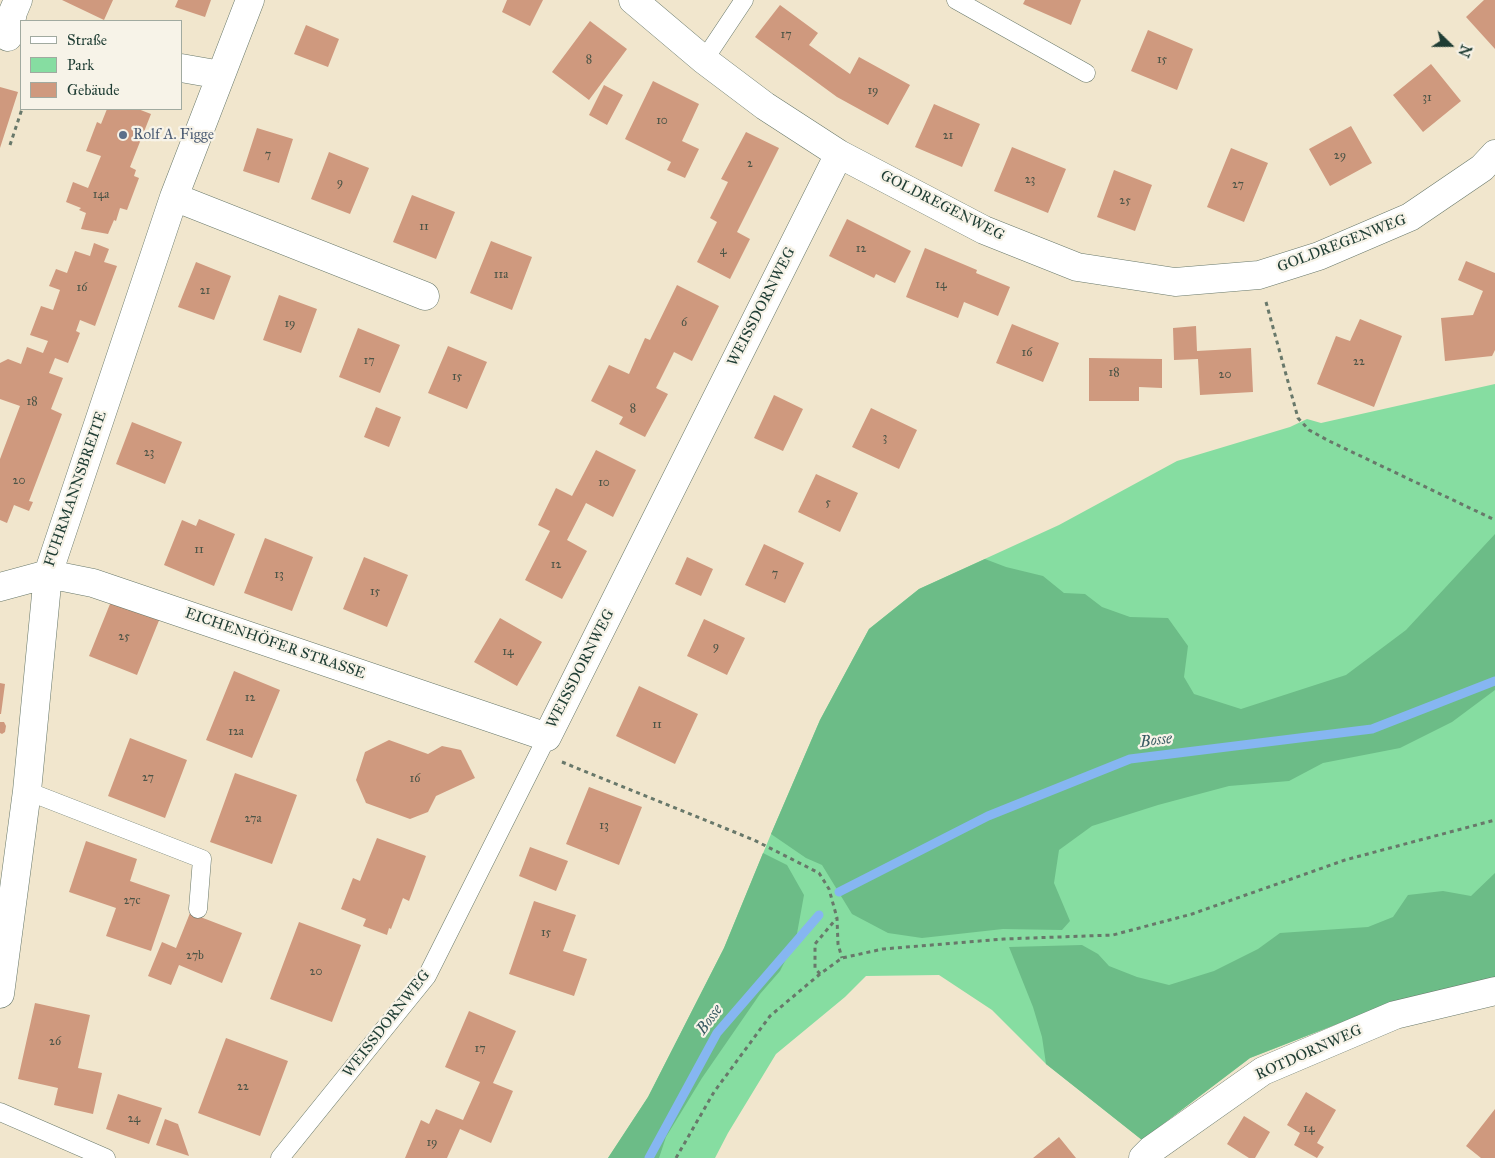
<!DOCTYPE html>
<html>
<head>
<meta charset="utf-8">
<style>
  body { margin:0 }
  #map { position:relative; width:1495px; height:1158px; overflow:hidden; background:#f1e6cd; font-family:"IM FELL Great Primer",serif }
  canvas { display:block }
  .legend { position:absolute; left:20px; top:20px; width:162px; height:90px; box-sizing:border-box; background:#f7f3e8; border:1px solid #a1aaa0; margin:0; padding:6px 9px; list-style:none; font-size:15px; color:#1f3d34 }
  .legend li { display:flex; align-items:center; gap:10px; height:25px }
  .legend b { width:25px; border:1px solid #a1aaa0 }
  .north { position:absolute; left:1425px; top:20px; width:50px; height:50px; -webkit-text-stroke:4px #f7f3e8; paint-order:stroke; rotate:112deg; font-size:14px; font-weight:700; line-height:20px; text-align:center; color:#1f3d34 }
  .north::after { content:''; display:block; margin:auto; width:18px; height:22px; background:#1f3d34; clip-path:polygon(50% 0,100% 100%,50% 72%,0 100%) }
</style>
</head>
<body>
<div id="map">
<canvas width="1495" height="1158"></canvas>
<ul class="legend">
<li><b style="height:6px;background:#fff"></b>Straße</li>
<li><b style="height:14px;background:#86dda1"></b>Park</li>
<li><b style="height:14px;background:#cf997e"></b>Gebäude</li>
</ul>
<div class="north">N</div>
</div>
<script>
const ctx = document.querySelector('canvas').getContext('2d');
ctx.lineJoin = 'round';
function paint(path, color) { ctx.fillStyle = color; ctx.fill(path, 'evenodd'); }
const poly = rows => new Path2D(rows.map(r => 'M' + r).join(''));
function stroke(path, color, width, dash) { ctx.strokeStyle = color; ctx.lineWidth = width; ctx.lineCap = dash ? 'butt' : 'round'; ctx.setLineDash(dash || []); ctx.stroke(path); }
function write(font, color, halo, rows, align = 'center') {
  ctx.font = font + ' "IM FELL Great Primer",serif'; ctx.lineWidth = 4.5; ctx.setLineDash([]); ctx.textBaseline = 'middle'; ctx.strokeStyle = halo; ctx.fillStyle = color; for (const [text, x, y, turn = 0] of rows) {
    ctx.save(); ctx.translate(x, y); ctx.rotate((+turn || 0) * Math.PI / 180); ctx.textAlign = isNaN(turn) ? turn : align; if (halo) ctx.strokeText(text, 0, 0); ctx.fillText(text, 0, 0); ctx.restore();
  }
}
const green = poly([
  [1495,384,1495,978,1391,1003,1250,1058,1142,1140,1046,1064,992,1010,939,975,866,976,845,997,776,1054,728,1133,715,1158,608,1158,648,1097,724,948,771,834,820,720,869,629,919,589,1059,525,1177,461,1290,427,1307,419,1321,423]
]);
const forest = poly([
  [1495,534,1495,690,1452,722,1400,748,1323,763,1289,781,1229,786,1158,805,1092,826,1059,850,1054,883,1070,921,1062,930,1003,929,922,938,888,933,852,914,822,865,806,858,771,834,820,720,869,629,919,589,985,559,1006,567,1043,576,1064,593,1085,594,1102,607,1130,617,1168,618,1188,646,1184,677,1194,694,1241,709,1346,675,1406,630],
  [763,853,787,865,804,895,796,939,780,971,760,994,702,1078,666,1137,659,1158,608,1158,648,1097,724,948],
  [1495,873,1495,978,1391,1003,1250,1058,1142,1140,1046,1064,1042,1037,1033,1007,1009,947,1082,945,1098,954,1109,966,1137,977,1169,985,1214,971,1258,949,1280,933,1368,927,1393,917,1408,895,1443,891,1471,896]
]);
const stream = poly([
  [839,892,988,816,1130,759,1372,729,1495,681],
  [649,1158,717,1033,819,915]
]);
const building = poly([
  [62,0,113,0,104,20],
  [178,0,211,0,205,17,175,7],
  [507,0,543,0,530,26,502,12],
  [1025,0,1081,0,1071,25,1023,4],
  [1484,0,1495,0,1495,49,1466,17],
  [780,5,818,33,809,45,850,74,859,57,910,85,888,125,837,97,755,37],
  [590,21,627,49,589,100,552,72],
  [306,25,339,39,328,67,294,54],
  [1148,30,1193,49,1177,90,1131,71],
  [1431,64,1461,101,1423,132,1393,95],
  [653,81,699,104,682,141,699,149,685,178,667,170,671,162,625,139],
  [604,85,623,95,607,125,589,115],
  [0,87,18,92,0,148],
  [934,104,980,124,962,167,915,147],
  [107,109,138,109,151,114,130,167,136,170,134,176,139,178,127,210,120,208,116,221,114,220,108,234,81,229,86,213,79,210,81,208,66,202,73,182,88,188,101,156,86,151,97,122,101,124],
  [1351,126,1372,163,1330,186,1309,149],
  [257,128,293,139,279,183,243,171],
  [746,132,779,148,737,232,750,239,730,279,697,262,717,222,710,218,728,182,721,179],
  [1012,147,1066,169,1048,213,994,191],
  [1231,148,1268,163,1244,222,1207,207],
  [329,152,369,168,350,214,311,199],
  [1114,170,1152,185,1135,231,1097,217],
  [412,195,455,212,436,259,393,242],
  [847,219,911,251,895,283,876,274,874,278,829,256],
  [491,241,532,257,512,310,470,293],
  [94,243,109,249,104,262,117,266,95,326,80,320,76,331,80,333,68,363,55,358,49,373,63,378,51,409,62,414,29,501,33,502,29,511,14,505,7,523,0,520,0,459,20,406,0,399,0,363,8,359,21,364,27,347,43,353,48,341,30,335,41,306,53,310,60,290,49,286,56,269,67,273,75,251,90,256],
  [925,248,977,270,976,273,1010,287,998,316,964,302,958,318,906,297],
  [1466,261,1495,273,1495,350,1492,356,1445,361,1441,318,1473,315,1483,291,1458,280],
  [196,262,231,276,214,320,178,307],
  [677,285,719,306,692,361,674,352,656,388,668,394,645,437,619,424,623,417,591,401,609,365,629,374,645,338,650,340],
  [279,295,317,309,301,353,263,340],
  [1360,319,1402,336,1374,407,1317,384,1336,336,1350,341],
  [1012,324,1059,343,1043,382,996,363],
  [1196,326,1197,351,1251,348,1253,392,1200,395,1198,359,1174,360,1173,328],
  [358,328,400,345,380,393,339,377],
  [448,346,487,362,467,409,428,393],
  [1089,358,1162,359,1162,388,1139,387,1139,401,1089,401],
  [774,395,803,409,783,451,754,438],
  [376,407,401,417,389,447,364,437],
  [871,408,917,430,899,469,852,447],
  [132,422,182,442,165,484,116,464],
  [596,450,636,470,613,517,586,503,567,540,587,551,562,599,525,580,550,531,538,525,556,488,572,496],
  [816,474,858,493,840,532,798,512],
  [199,519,235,534,214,586,164,565,182,520,196,526],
  [265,538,313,557,292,611,244,593],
  [764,544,804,563,785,603,745,585],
  [364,557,408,575,387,627,343,609],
  [687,557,713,569,701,596,675,584],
  [112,599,160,618,137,675,89,656],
  [500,618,542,642,517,686,474,662],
  [704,619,745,638,727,675,687,656],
  [234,671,280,690,252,758,206,740],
  [0,683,5,684,1,714,0,714],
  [639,686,698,714,675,764,616,736],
  [0,722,4,722,6,726,5,732,2,734,0,733],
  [130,738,187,760,165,818,108,796],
  [389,740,428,754,442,746,461,750,475,778,436,796,428,812,410,819,366,803,356,780,365,752],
  [235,773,297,795,272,864,210,842],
  [589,787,642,807,619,865,566,844],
  [377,838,426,856,409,901,403,898,391,929,389,928,387,935,363,926,366,919,341,909,353,878,360,881],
  [86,841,137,859,130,881,170,895,151,951,106,936,116,908,69,892],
  [530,847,568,861,556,891,519,876],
  [534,901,576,915,563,951,587,959,574,996,509,974],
  [190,913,242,933,222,983,179,965,171,985,148,976,162,942,176,948],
  [299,922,361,945,332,1022,270,999],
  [35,1003,90,1015,78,1068,102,1073,93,1114,54,1105,58,1088,18,1079],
  [469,1011,516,1031,493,1083,513,1091,491,1143,460,1129,447,1158,405,1158,421,1120,429,1124,436,1109,463,1120,480,1082,445,1067],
  [226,1038,288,1061,260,1136,198,1113],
  [1306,1092,1336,1110,1317,1143,1324,1147,1317,1158,1294,1145,1300,1133,1287,1125],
  [118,1094,162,1108,149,1144,106,1129],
  [1495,1109,1495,1158,1481,1158,1466,1146],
  [1244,1116,1270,1132,1255,1158,1249,1158,1227,1144],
  [165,1119,178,1124,189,1156,156,1145],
  [1059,1137,1076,1158,1033,1158]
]);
const path = poly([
  [10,145,22,109],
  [1266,302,1298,418,1309,430,1329,441,1495,520],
  [562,762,754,840,819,873,829,889,837,918,838,944,842,958],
  [820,974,815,968,815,944,836,919],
  [676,1158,714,1092,770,1016,820,974,842,958,883,949,1004,939,1113,935,1192,914,1345,860,1495,820]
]);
const lane = poly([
  [956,0,1086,73],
  [704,60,744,0],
  [27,791,202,859,198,909],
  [0,1112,106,1158],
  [280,1158,427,976,547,737]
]);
const street = poly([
  [633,0,704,60,765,106,839,154,984,230,1077,267,1175,282,1259,275,1319,256,1410,217,1482,168,1495,154],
  [8,37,13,12,18,0],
  [181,68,221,75],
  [174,197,425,296],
  [0,587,48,574,93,583,547,737,839,154],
  [0,994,27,791,48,574,174,197,250,0],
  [1143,1158,1151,1150,1263,1071,1395,1015,1495,991]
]);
const markers = [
  [123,135,5,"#5c6f8a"]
];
const numberNames = [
  ["17",786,35],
  ["8",589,60],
  ["15",1162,60],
  ["19",873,91],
  ["31",1427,98],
  ["10",662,121],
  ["21",948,136],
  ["7",268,155],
  ["29",1340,156],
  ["2",750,164],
  ["23",1030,180],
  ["9",340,183],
  ["27",1238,185],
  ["14a",101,195],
  ["25",1125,201],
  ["11",424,227],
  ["12",861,249],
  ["4",723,251],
  ["11a",501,275],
  ["14",941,285],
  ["16",82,288],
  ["21",205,291],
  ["6",684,323],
  ["19",290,324],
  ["16",1027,353],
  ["17",369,361],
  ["22",1359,362],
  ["18",1114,373],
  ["20",1225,375],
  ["15",457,377],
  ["18",32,402],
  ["8",633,409],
  ["3",885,438],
  ["23",149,453],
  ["20",19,481],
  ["10",604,483],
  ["5",828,503],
  ["11",199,550],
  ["12",556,565],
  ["7",775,574],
  ["13",279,575],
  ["15",375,592],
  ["25",124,637],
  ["9",716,647],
  ["14",508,652],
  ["12",250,698],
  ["11",657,725],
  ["12a",236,732],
  ["27",148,778],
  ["16",415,779],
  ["27a",253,819],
  ["13",604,826],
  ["27c",132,901],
  ["15",546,933],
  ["27b",195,956],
  ["20",316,972],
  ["26",55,1042],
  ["17",480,1049],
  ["22",243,1087],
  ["24",134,1119],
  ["14",1309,1129],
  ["19",432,1143]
];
const serviceNames = [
  ["Rolf A. Figge",133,135]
];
const streetNames = [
  ["GOLDREGENWEG",942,206,27],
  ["GOLDREGENWEG",1342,244,-21],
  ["WEISSDORNWEG",762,307,-63],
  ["FUHRMANNSBREITE",76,489,-71],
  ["EICHENHÖFER STRASSE",275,644,19],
  ["WEISSDORNWEG",581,669,-63],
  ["WEISSDORNWEG",387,1024,-52],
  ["ROTDORNWEG",1309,1053,-24]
];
const waterNames = [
  ["Bosse",1156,741,-7],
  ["Bosse",710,1020,-54]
];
paint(green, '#86dda1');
paint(forest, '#6cbc87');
stroke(stream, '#86b6f1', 9);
paint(building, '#cf997e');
stroke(lane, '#68786a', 19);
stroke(street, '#68786a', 29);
stroke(path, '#68786a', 3, [4, 4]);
stroke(lane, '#fff', 18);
stroke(street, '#fff', 28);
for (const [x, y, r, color] of markers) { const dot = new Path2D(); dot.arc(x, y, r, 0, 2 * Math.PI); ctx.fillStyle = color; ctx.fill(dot); stroke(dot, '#f7f3e8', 2); }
write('12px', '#4b5446', null, numberNames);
write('15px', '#4e5e75', '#f7f3e8', serviceNames, 'left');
write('15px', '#1f3d34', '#f7f3e8', streetNames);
write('italic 16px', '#395b63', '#f7f3e8', waterNames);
</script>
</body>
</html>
